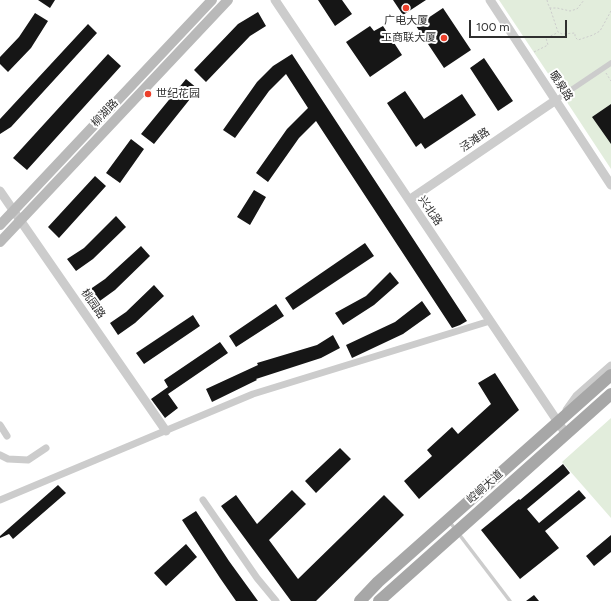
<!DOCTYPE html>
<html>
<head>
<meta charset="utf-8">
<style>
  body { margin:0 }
  #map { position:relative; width:611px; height:601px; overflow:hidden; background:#fff; font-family:Figtree,sans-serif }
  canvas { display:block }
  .scale { position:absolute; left:469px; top:20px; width:98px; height:18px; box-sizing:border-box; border:2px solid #2f2f2f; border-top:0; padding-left:5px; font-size:12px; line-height:14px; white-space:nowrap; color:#2f2f2f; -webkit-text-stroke:3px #fff; paint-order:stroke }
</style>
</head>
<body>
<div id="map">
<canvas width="611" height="601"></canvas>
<div class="scale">100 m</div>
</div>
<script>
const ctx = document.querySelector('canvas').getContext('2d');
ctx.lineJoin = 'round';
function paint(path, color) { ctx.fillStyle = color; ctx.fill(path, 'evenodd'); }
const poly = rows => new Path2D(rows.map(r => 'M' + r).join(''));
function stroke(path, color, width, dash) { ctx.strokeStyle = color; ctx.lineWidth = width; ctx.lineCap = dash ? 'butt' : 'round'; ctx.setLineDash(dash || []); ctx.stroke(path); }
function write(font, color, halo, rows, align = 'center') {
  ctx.font = font + ' Figtree,"Noto Sans SC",sans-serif'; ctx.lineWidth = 4; ctx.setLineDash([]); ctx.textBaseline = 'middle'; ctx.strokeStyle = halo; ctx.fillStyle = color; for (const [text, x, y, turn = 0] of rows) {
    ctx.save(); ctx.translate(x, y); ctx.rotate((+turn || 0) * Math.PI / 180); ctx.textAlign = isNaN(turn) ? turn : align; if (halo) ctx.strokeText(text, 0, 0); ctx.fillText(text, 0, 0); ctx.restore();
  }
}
const green = poly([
  [499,0,611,0,611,169,557,87],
  [611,418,611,518,562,462]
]);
const building = poly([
  [38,0,55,0,50,8],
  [318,0,342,0,352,14,335,26],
  [393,0,426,0,403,15],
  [443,8,471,50,444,68,416,26],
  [258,12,266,26,250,36,206,82,194,70,238,24],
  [35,13,48,21,31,48,8,72,0,64,0,57,19,37],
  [88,24,97,33,11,127,0,134,0,119],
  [370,26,374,31,383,26,402,55,370,77,346,42],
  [108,54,121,66,27,170,13,158],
  [292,54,467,321,460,325,452,328,316,121,299,138,268,182,256,173,287,129,308,108,286,74,269,91,235,138,223,130,257,82,273,66],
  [484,58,513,101,498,111,470,68],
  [186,79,198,89,154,144,141,134],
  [405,91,424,119,462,94,476,115,425,149,421,143,416,147,387,103],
  [611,104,611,144,592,117],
  [131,139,144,149,120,183,106,173],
  [95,176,106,186,59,238,48,227],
  [254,190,266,197,250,225,237,217],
  [116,216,126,227,93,259,76,271,67,259,84,248],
  [365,243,374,256,293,310,285,298],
  [141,246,150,256,115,290,97,303,89,290,105,279],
  [390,272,399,283,374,305,343,325,335,313,366,296],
  [154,285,164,296,135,323,118,335,110,323,126,312],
  [422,301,431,314,403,334,352,358,346,345,395,322],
  [276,304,284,316,236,347,229,336],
  [193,315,200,326,144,364,136,353],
  [333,335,340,348,321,358,256,379,257,380,212,402,206,389,258,365,257,363,317,345],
  [220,342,228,353,168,394,178,408,165,418,151,399,168,387,164,380],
  [495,373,519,410,419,499,404,481,432,456,427,450,452,427,458,434,491,404,478,383],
  [340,448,351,459,316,493,305,481],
  [563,464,570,473,527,509,539,523,579,490,586,498,545,531,559,548,520,579,481,530,519,499,520,500],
  [58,485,66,493,13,539,9,534,0,538,0,536],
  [292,490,306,504,269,540,298,579,384,495,404,515,316,601,291,601,221,506,236,495,257,524],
  [196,511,229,561,258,601,236,601,220,578,182,520],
  [611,535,611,552,594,566,586,556],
  [186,544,197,557,166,586,154,573],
  [534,595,539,601,526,601]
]);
const path = poly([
  [547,0,548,4,550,8,557,8,570,11,577,9,584,0],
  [550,8,558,32,562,34,575,33,575,37,578,40,593,35,600,31,611,11],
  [534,52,548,45,546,38,557,33],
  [606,73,611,81]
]);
const service = poly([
  [449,521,510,601]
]);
const pedestrian = poly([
  [556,100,611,63]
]);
const minor = poly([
  [0,425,7,436],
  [0,455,8,459,28,460,46,448],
  [0,500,253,394,490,321],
  [203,500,257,578,276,601]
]);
const tertiary = poly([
  [275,0,566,434,571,431],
  [490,0,611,185],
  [0,191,166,431],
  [409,200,556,100],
  [567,410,577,396,611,366]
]);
const secondary = poly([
  [0,225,212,0],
  [0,242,228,0]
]);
const primary = poly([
  [360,601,378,582,611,375],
  [379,601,611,394]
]);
const markers = [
  [406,8,4,"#ec3f2a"],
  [444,38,4,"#ec3f2a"],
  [148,94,4,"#ec3f2a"]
];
const poiNames = [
  ["广电大厦",406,21],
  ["工商联大厦",436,38,"right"],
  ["世纪花园",156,94,"left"]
];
const streetNames = [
  ["暖泉路",561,86,57],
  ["柳湖路",105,113,-47],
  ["泾滩路",475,140,-34],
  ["兴北路",430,211,56],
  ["桃园路",93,304,55],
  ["崆峒大道",485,487,-42]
];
paint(green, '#e2eddc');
paint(building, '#161616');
stroke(path, '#ccc', 1, [2, 2]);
stroke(service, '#ccc', 3.5);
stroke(pedestrian, '#ccc', 5.5);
stroke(minor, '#ccc', 7);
stroke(tertiary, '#ccc', 9);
stroke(secondary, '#b9b9b9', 10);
stroke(primary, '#a7a7a7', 12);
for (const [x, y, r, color] of markers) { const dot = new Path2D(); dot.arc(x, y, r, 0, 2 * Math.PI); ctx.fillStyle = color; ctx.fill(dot); stroke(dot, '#fff', 1.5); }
write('11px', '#2f2f2f', '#fff', poiNames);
write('11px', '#2f2f2f', '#fff', streetNames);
</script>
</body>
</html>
